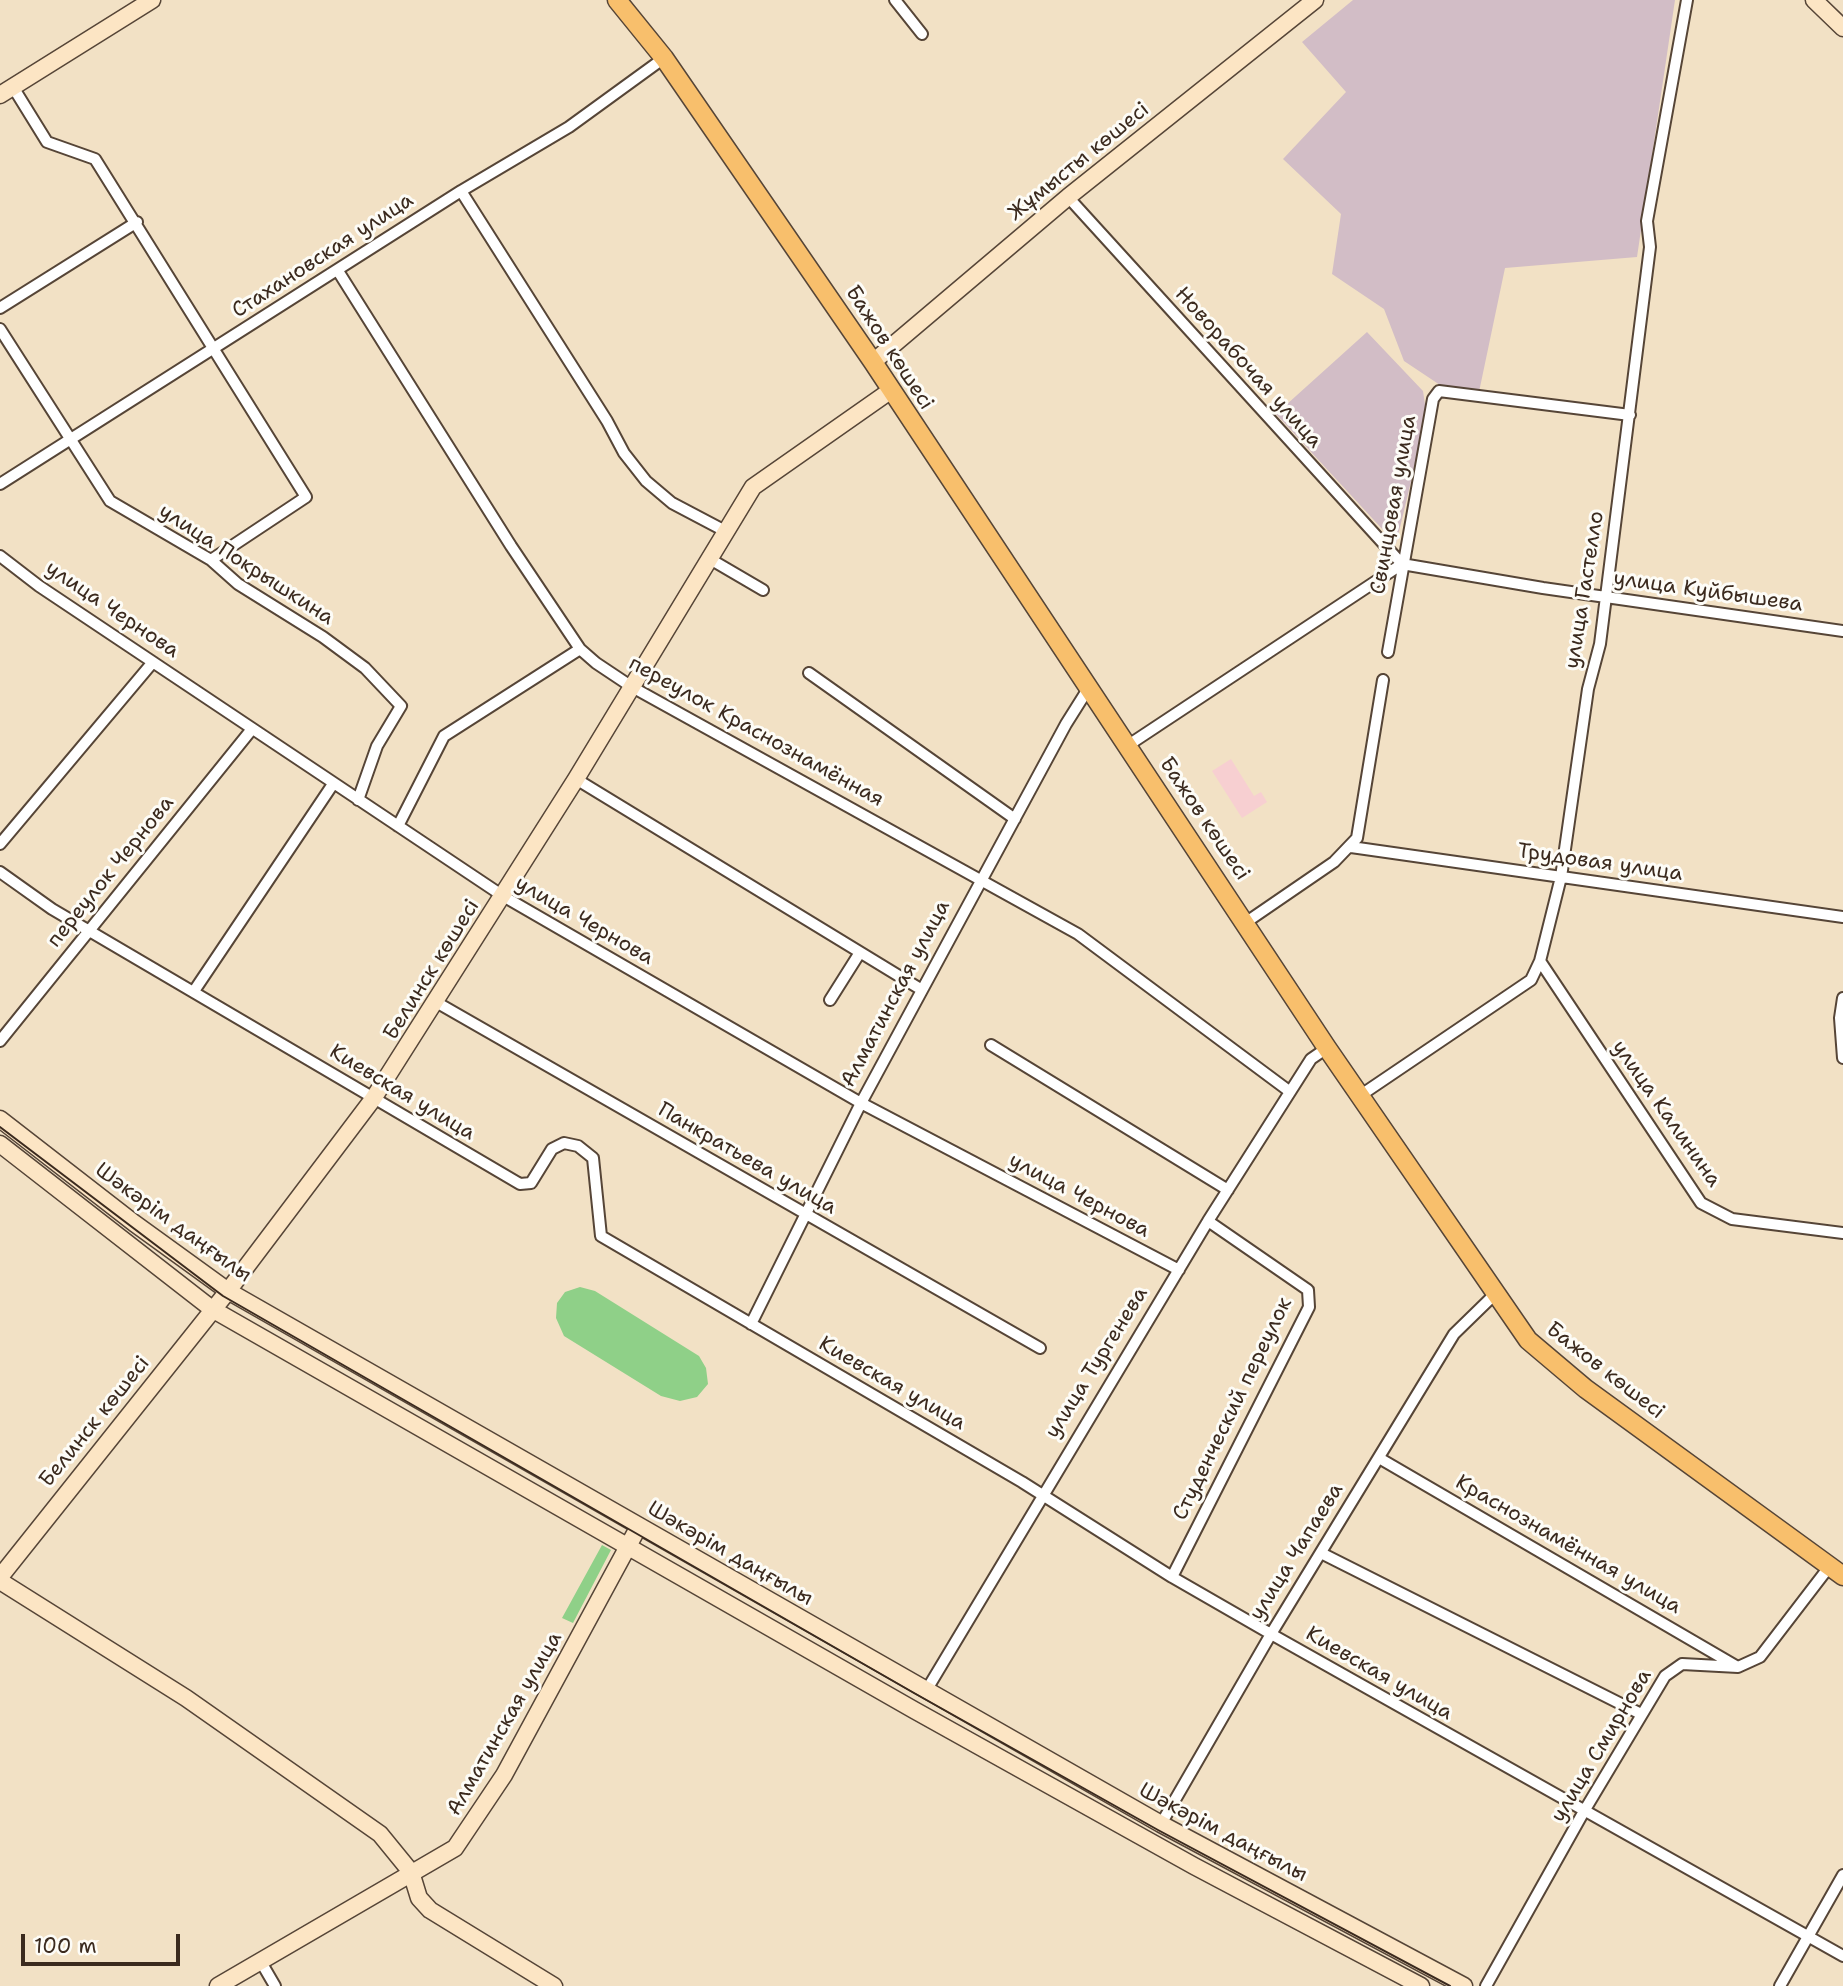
<!DOCTYPE html>
<html>
<head>
<meta charset="utf-8">
<style>
  body { margin:0 }
  #map { position:relative; width:1843px; height:1986px; overflow:hidden; background:#f2e1c5; font-family:"Shantell Sans",sans-serif }
  canvas { display:block }
  .scale { position:absolute; left:21px; top:1934px; width:159px; height:32px; box-sizing:border-box; border:4px solid #3b2a1e; border-top:0; padding-left:9px; font-size:21px; line-height:24px; white-space:nowrap; color:#3b2a1e; -webkit-text-stroke:5px #fdfcf7; paint-order:stroke }
</style>
</head>
<body>
<div id="map">
<canvas width="1843" height="1986"></canvas>
<div class="scale">100 m</div>
</div>
<script>
const ctx = document.querySelector('canvas').getContext('2d');
ctx.lineJoin = 'round';
function paint(path, color) { ctx.fillStyle = color; ctx.fill(path, 'evenodd'); }
const poly = rows => new Path2D(rows.map(r => 'M' + r).join(''));
function stroke(path, color, width, dash) { ctx.strokeStyle = color; ctx.lineWidth = width; ctx.lineCap = dash ? 'butt' : 'round'; ctx.setLineDash(dash || []); ctx.stroke(path); }
function write(font, color, halo, rows, align = 'center') {
  ctx.font = font + ' "Shantell Sans",sans-serif'; ctx.lineWidth = 6; ctx.setLineDash([]); ctx.textBaseline = 'middle'; ctx.strokeStyle = halo; ctx.fillStyle = color; for (const [text, x, y, turn = 0] of rows) {
    ctx.save(); ctx.translate(x, y); ctx.rotate((+turn || 0) * Math.PI / 180); ctx.textAlign = isNaN(turn) ? turn : align; if (halo) ctx.strokeText(text, 0, 0); ctx.fillText(text, 0, 0); ctx.restore();
  }
}
const built = poly([
  [1231,759,1254,796,1261,792,1267,802,1242,818,1212,771]
]);
const industrial = poly([
  [1353,0,1675,0,1637,257,1505,268,1479,392,1446,389,1404,361,1384,309,1332,274,1341,214,1283,159,1346,92,1302,42],
  [1367,332,1423,391,1426,411,1421,440,1396,544,1276,414]
]);
const green = poly([
  [580,1287,595,1291,699,1356,706,1368,708,1384,697,1397,680,1401,661,1396,564,1336,556,1318,557,1303,565,1292],
  [602,1545,611,1550,573,1623,562,1618]
]);
const street = poly([
  [895,0,922,34],
  [13,87,47,142,95,159,306,497,211,560],
  [461,191,607,421,624,453,646,481,672,503,727,532],
  [1068,197,1402,564],
  [338,271,511,546,580,649,596,663,632,687,1078,934,1289,1091],
  [0,308,137,222],
  [0,329,110,501,211,560,238,584,323,637,365,668,401,706,377,746,358,800],
  [0,484,461,191,569,127,664,58],
  [0,556,39,586,503,896,861,1103,1179,1270],
  [710,559,763,590],
  [1402,564,1543,588,1843,631],
  [1388,652,1433,399,1439,391,1630,415],
  [809,673,1015,819],
  [1127,746,1402,564],
  [576,779,922,990],
  [398,826,444,736,580,649],
  [0,844,153,662],
  [1351,847,1843,917],
  [0,872,52,909,520,1184,531,1183,552,1149,564,1143,578,1146,593,1158,601,1236,1022,1482,1172,1577,1271,1634,1843,1956],
  [1245,923,1334,862,1357,838,1383,680],
  [1540,961,1701,1203,1732,1219,1843,1233],
  [194,991,333,784],
  [1843,998,1840,1018,1843,1058],
  [830,1000,859,954],
  [436,1002,1040,1348],
  [0,1041,252,729],
  [991,1045,1228,1190],
  [1361,1095,1531,980,1540,961,1561,877,1588,689,1600,644,1650,247,1647,221,1687,0],
  [751,1324,861,1103,1066,724,1088,689],
  [1379,1458,1736,1666],
  [1323,1554,1641,1714],
  [1172,1577,1309,1307,1308,1290,1208,1221],
  [926,1691,1208,1221,1311,1059,1327,1048],
  [1161,1824,1271,1634,1454,1334,1494,1295],
  [261,1962,275,1986],
  [1486,1986,1583,1813,1665,1676,1682,1664,1738,1667,1760,1657,1829,1567],
  [1780,1986,1843,1875]
]);
const secondary = poly([
  [1814,0,1843,28],
  [0,95,152,0],
  [873,362,1068,197,1315,0],
  [0,1119,134,1223,228,1291,1161,1824,1464,1986],
  [0,1144,212,1309,914,1710,1194,1866,1421,1986],
  [0,1577,228,1291,373,1099,576,779,753,487,890,391],
  [0,1581,186,1698,380,1834,411,1872,419,1898,430,1910,554,1986],
  [218,1986,455,1848,504,1775,639,1526]
]);
const primary = poly([
  [617,0,664,58,873,362,1327,1048,1528,1340,1586,1389,1843,1576]
]);
const tram = poly([
  [0,1127,223,1296,914,1693,1158,1830,1450,1986]
]);
const streetNames = [
  ["Жұмысты көшесі",1079,162,-39],
  ["Стахановская улица",323,256,-33],
  ["Бажов көшесі",889,348,57],
  ["Новорабочая улица",1248,368,48],
  ["Свинцовая улица",1394,505,-80],
  ["улица Покрышкина",246,565,33],
  ["улица Гастелло",1585,590,-81],
  ["улица Куйбышева",1708,592,8],
  ["улица Чернова",112,610,34],
  ["переулок Краснознамённая",756,732,29],
  ["Бажов көшесі",1204,819,56],
  ["Трудовая улица",1600,863,8],
  ["переулок Чернова",111,872,-51],
  ["улица Чернова",584,921,30],
  ["Белинск көшесі",432,970,-58],
  ["Алматинская улица",896,994,-62],
  ["Киевская улица",402,1093,31],
  ["улица Калинина",1666,1114,55],
  ["Панкратьева улица",747,1159,30],
  ["улица Чернова",1079,1196,28],
  ["Шәкәрім даңғылы",173,1223,36],
  ["улица Тургенева",1097,1363,-58],
  ["Бажов көшесі",1605,1371,38],
  ["Киевская улица",892,1384,30],
  ["Студенческий переулок",1233,1409,-64],
  ["Белинск көшесі",95,1422,-51],
  ["Краснознамённая улица",1568,1545,30],
  ["улица Чапаева",1297,1552,-58],
  ["Шәкәрім даңғылы",730,1554,30],
  ["Киевская улица",1379,1674,30],
  ["Алматинская улица",505,1724,-60],
  ["улица Смирнова",1602,1746,-59],
  ["Шәкәрім даңғылы",1223,1833,28]
];
paint(built, '#f7cfd1');
paint(industrial, '#d2bdc6');
paint(green, '#8fd088');
stroke(street, '#564537', 14);
stroke(secondary, '#564537', 19);
stroke(primary, '#564537', 21);
stroke(street, '#fff', 10);
stroke(secondary, '#fce5c4', 16);
stroke(primary, '#f8bf6c', 18);
stroke(tram, '#3b2a1e', 2);
write('21px', '#3b2a1e', '#fdfcf7', streetNames);
</script>
</body>
</html>
